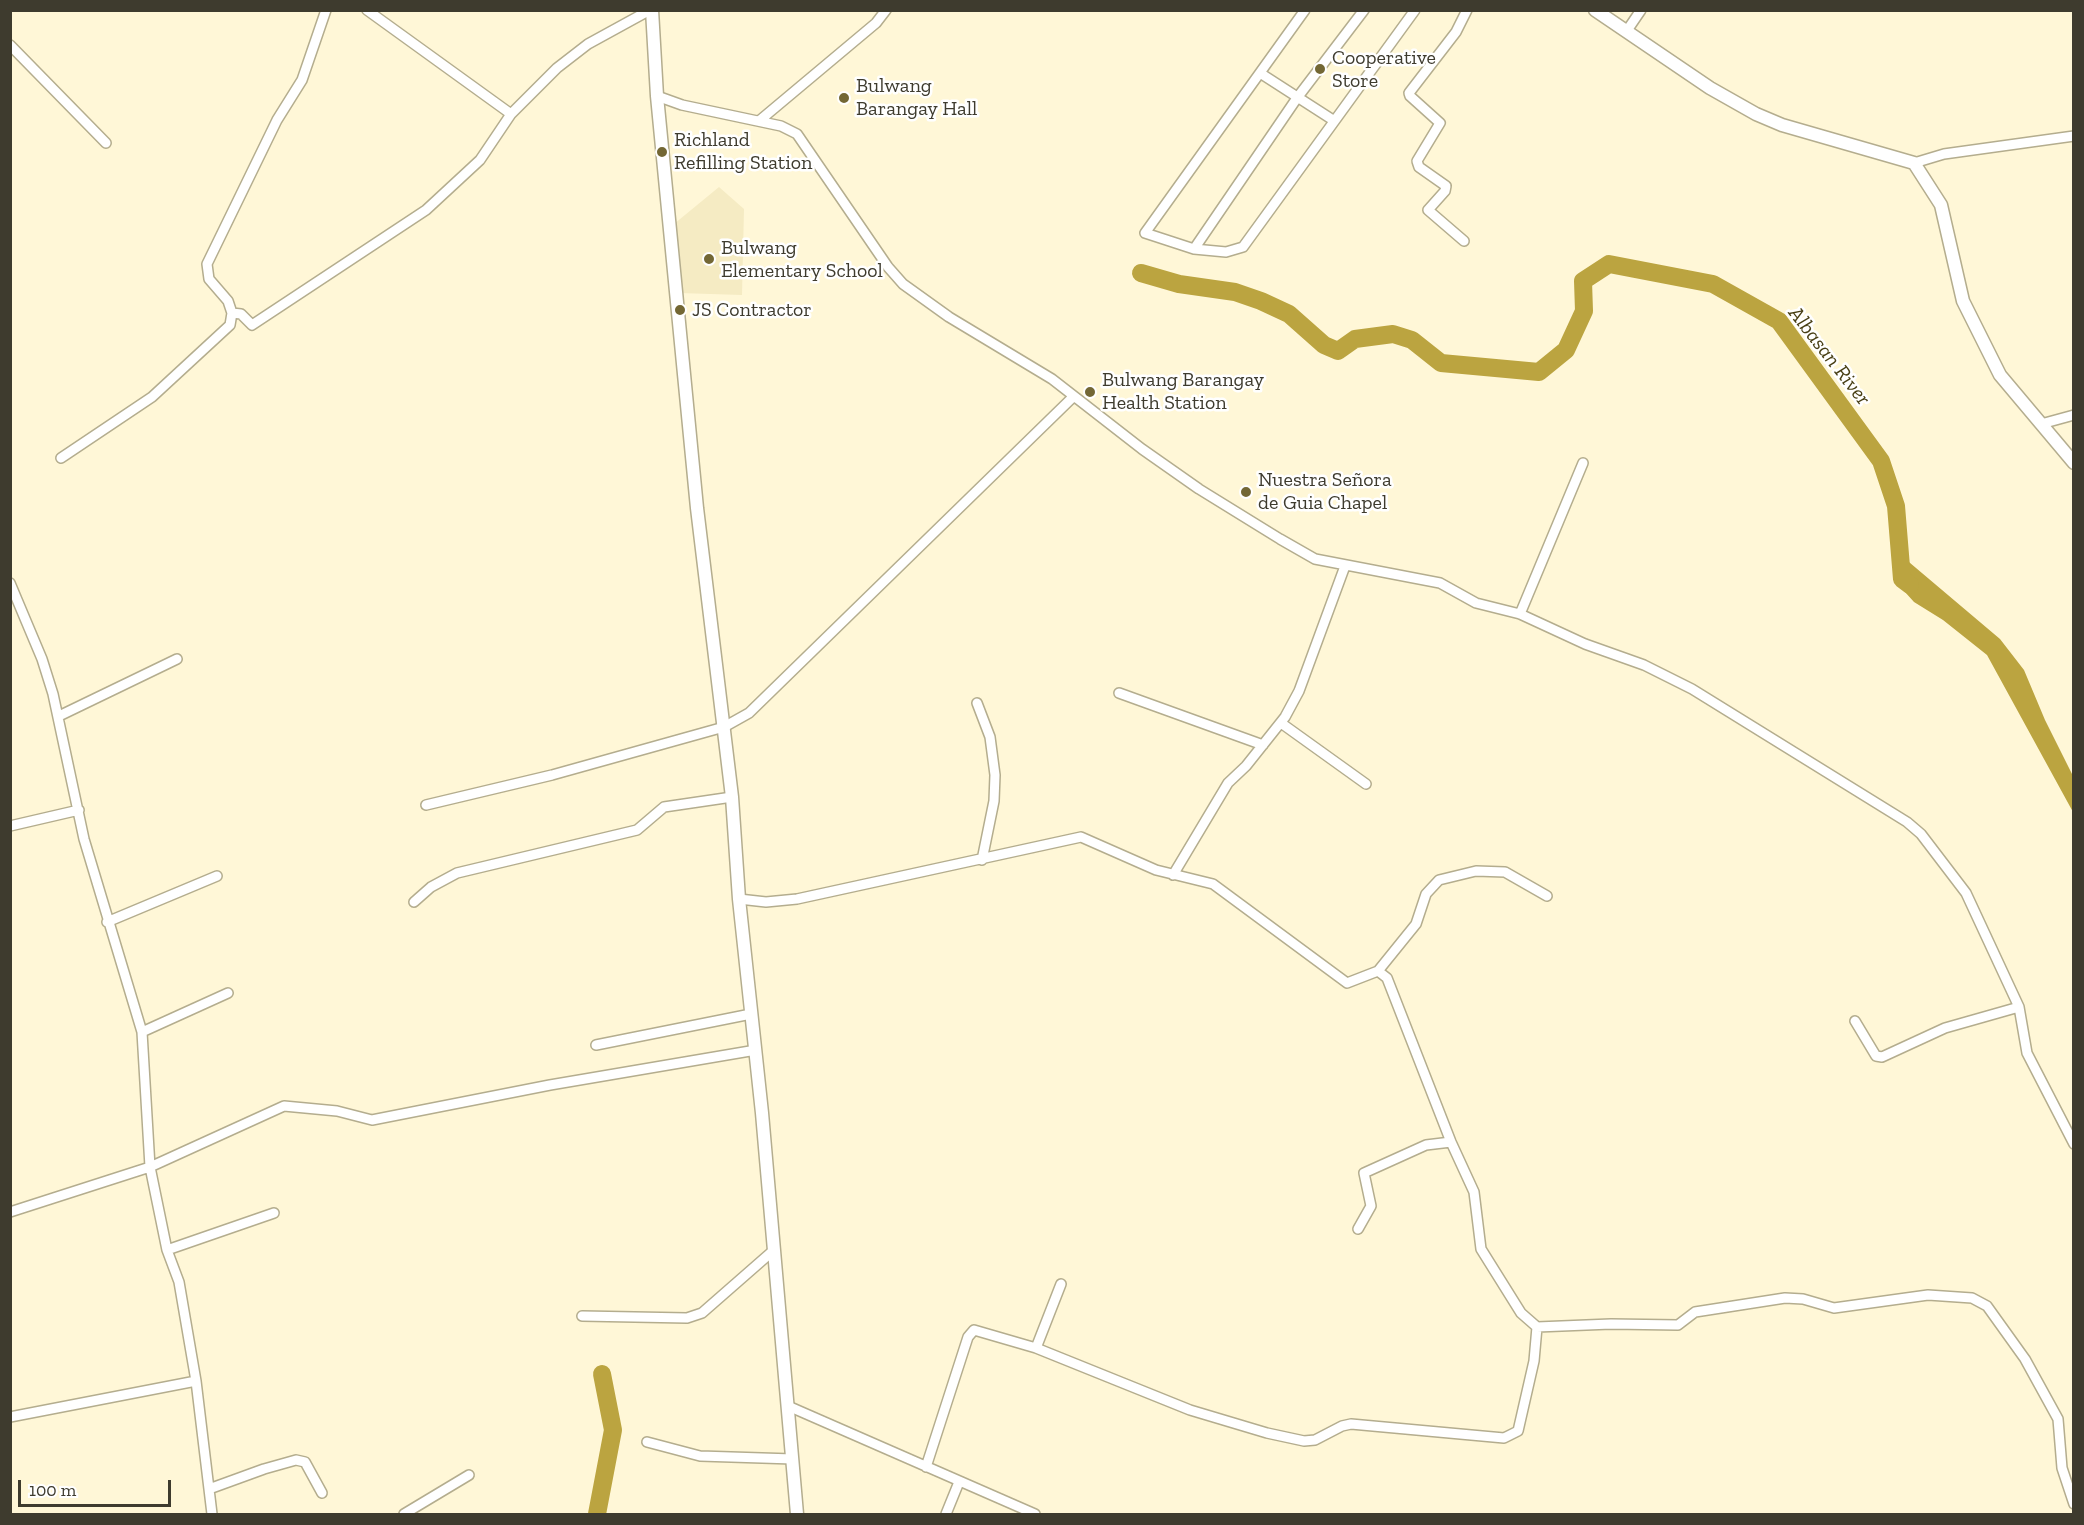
<!DOCTYPE html>
<html>
<head>
<meta charset="utf-8">
<style>
  body { margin:0 }
  #map { position:relative; width:2084px; height:1525px; overflow:hidden; background:#fff7d7; font-family:"Zilla Slab",serif }
  canvas { display:block }
  .frame { position:absolute; inset:0; border:12px solid #3e3b2e; pointer-events:none }
  .scale { position:absolute; left:18px; top:1480px; width:153px; height:27px; box-sizing:border-box; border:3px solid #3e3b2e; border-top:0; padding-left:8px; font-size:18px; line-height:21px; white-space:nowrap; color:#3e3b2e; -webkit-text-stroke:4px #fff; paint-order:stroke }
</style>
</head>
<body>
<div id="map">
<canvas width="2084" height="1525"></canvas>
<div class="frame"></div>
<div class="scale">100 m</div>
</div>
<script>
const ctx = document.querySelector('canvas').getContext('2d');
ctx.lineJoin = 'round';
function paint(path, color) { ctx.fillStyle = color; ctx.fill(path, 'evenodd'); }
const poly = rows => new Path2D(rows.map(r => 'M' + r).join(''));
function stroke(path, color, width, dash) { ctx.strokeStyle = color; ctx.lineWidth = width; ctx.lineCap = dash ? 'butt' : 'round'; ctx.setLineDash(dash || []); ctx.stroke(path); }
function write(font, color, halo, rows, align = 'center') {
  ctx.font = font + ' "Zilla Slab",serif'; ctx.lineWidth = 5; ctx.setLineDash([]); ctx.textBaseline = 'middle'; ctx.strokeStyle = halo; ctx.fillStyle = color; for (const [text, x, y, turn = 0] of rows) {
    ctx.save(); ctx.translate(x, y); ctx.rotate((+turn || 0) * Math.PI / 180); ctx.textAlign = isNaN(turn) ? turn : align; if (halo) ctx.strokeText(text, 0, 0); ctx.fillText(text, 0, 0); ctx.restore();
  }
}
const built = poly([
  [719,187,744,209,742,295,679,293,674,224]
]);
const water = poly([
  [1903,557,2000,639,2024,670,2045,720,2073,776,2073,812,1987,655,1943,620,1914,602,1895,581]
]);
const river = poly([
  [1141,273,1179,284,1235,292,1261,301,1289,314,1324,345,1338,351,1355,339,1393,334,1412,340,1441,363,1539,372,1566,350,1584,311,1583,281,1609,264,1713,284,1779,321,1881,461,1896,506,1902,579,1910,585],
  [597,1514,613,1430,602,1374]
]);
const minor = poly([
  [367,10,511,114,557,68,588,44,650,10],
  [1305,10,1145,233,1194,249,1226,252,1243,247,1415,10],
  [1626,32,1641,10],
  [10,45,106,143],
  [1260,73,1333,120],
  [657,96,682,105,781,126,797,134,888,267,903,284,949,317,1052,379,1142,449,1199,489,1280,539,1315,559,1440,583,1476,603,1520,614,1585,644,1644,665,1692,689,1907,822,1921,834,1966,893,2019,1007,2027,1053,2074,1144],
  [759,121,876,23,886,10],
  [1914,163,1944,154,2074,136],
  [1464,241,1428,210,1445,191,1446,186,1419,167,1417,161,1440,123,1410,96,1409,93,1456,32,1467,10],
  [1194,249,1297,98,1364,10],
  [232,313,241,314,252,325,426,210,480,160,511,114],
  [2041,424,2074,415],
  [61,458,152,397,230,325,232,313,228,301,209,279,207,264,277,120,302,80,326,10],
  [10,583,42,659,53,694,84,839,142,1032,150,1167,167,1250,179,1282,196,1381,212,1514],
  [1520,614,1583,463],
  [1119,693,1263,745],
  [977,703,990,737,995,775,994,801,982,860],
  [59,716,177,659],
  [1281,723,1366,784],
  [426,805,552,775,724,727,749,713,1073,397],
  [10,826,79,810],
  [1173,875,1228,783,1246,766,1285,717,1299,691,1345,566],
  [739,899,766,902,797,899,1081,837,1156,870,1213,884,1347,983,1378,971,1387,978,1451,1142,1474,1192,1481,1249,1521,1313,1537,1327,1611,1324,1678,1325,1695,1312,1785,1298,1803,1299,1834,1308,1928,1295,1972,1298,1987,1306,2025,1359,2058,1419,2062,1468,2074,1504],
  [414,902,431,887,457,873,637,830,664,807,732,797],
  [107,922,217,876],
  [1378,971,1416,924,1426,894,1439,880,1476,871,1505,872,1547,896],
  [1855,1021,1876,1056,1882,1057,1945,1028,2019,1007],
  [142,1032,228,993],
  [596,1045,751,1014],
  [10,1212,150,1167,284,1106,337,1111,372,1120,550,1085,756,1050],
  [1358,1229,1371,1206,1364,1173,1426,1145,1451,1142],
  [167,1250,274,1213],
  [582,1316,687,1318,702,1313,774,1250],
  [1036,1348,1061,1284],
  [788,1406,1035,1514],
  [10,1417,196,1381],
  [647,1442,700,1456,793,1459],
  [926,1467,968,1337,974,1330,1036,1348,1190,1410,1267,1433,1304,1441,1315,1440,1342,1426,1351,1424,1504,1438,1518,1431,1534,1361,1537,1327],
  [209,1489,264,1469,296,1460,305,1462,322,1493],
  [404,1514,469,1475],
  [946,1514,959,1482]
]);
const tertiary = poly([
  [652,10,657,96,697,508,732,797,739,899,762,1113,797,1514],
  [1595,10,1710,88,1756,114,1782,125,1914,163,1941,205,1963,301,2000,375,2074,463]
]);
const markers = [
  [1320,69,6,"#736734"],
  [844,98,6,"#736734"],
  [662,152,6,"#736734"],
  [709,259,6,"#736734"],
  [680,310,6,"#736734"],
  [1090,392,6,"#736734"],
  [1246,492,6,"#736734"]
];
const poiNames = [
  ["Cooperative",1332,58],
  ["Store",1332,81],
  ["Bulwang",856,86],
  ["Barangay Hall",856,109],
  ["Richland",674,140],
  ["Refilling Station",674,163],
  ["Bulwang",721,248],
  ["Elementary School",721,271],
  ["JS Contractor",692,310],
  ["Bulwang Barangay",1102,380],
  ["Health Station",1102,403],
  ["Nuestra Señora",1258,480],
  ["de Guia Chapel",1258,503]
];
const waterNames = [
  ["Albasan River",1829,356,52]
];
paint(built, '#f5ebc3');
paint(water, '#bba440');
stroke(river, '#bba440', 18);
stroke(minor, '#b4ad8e', 12);
stroke(tertiary, '#b4ad8e', 15);
stroke(minor, '#fff', 9);
stroke(tertiary, '#fff', 12);
for (const [x, y, r, color] of markers) { const dot = new Path2D(); dot.arc(x, y, r, 0, 2 * Math.PI); ctx.fillStyle = color; ctx.fill(dot); stroke(dot, '#fff', 2); }
write('20px', '#3e3b2e', '#fff', poiNames, 'left');
write('italic 21px', '#483f15', '#fff', waterNames);
</script>
</body>
</html>
